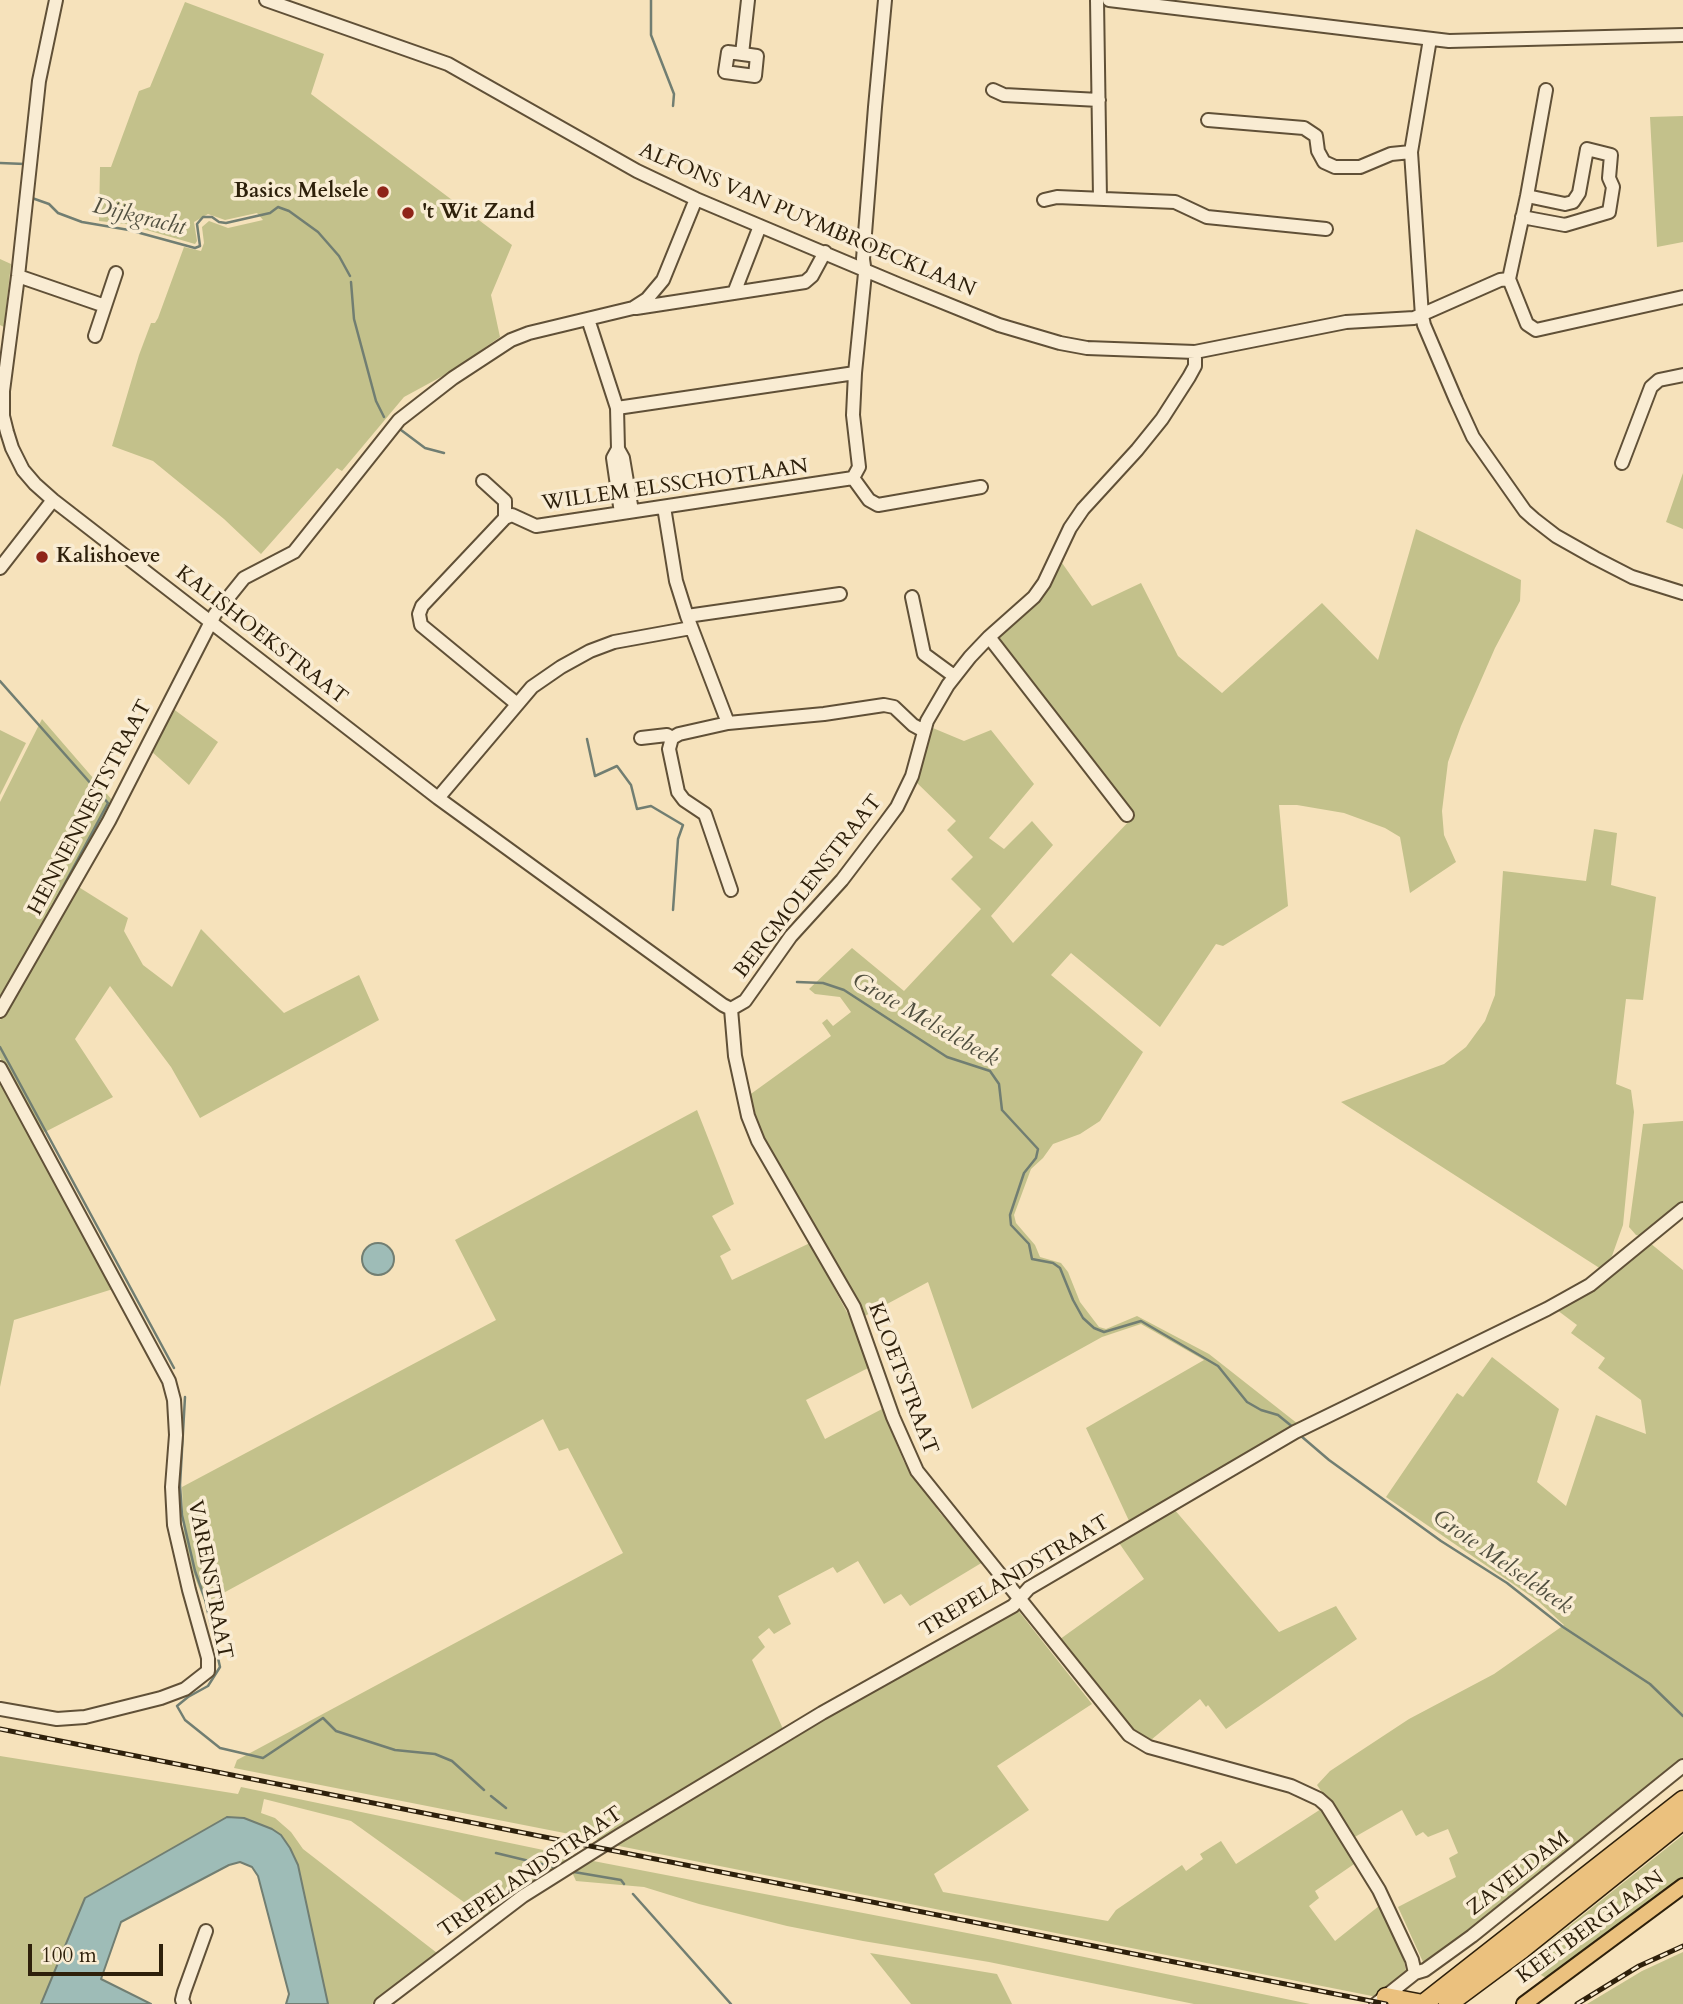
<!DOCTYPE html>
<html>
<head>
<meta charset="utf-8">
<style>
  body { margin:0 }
  #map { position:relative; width:1683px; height:2004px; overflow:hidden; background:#f6e2bb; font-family:Cardo,serif }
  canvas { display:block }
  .scale { position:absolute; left:28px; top:1944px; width:135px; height:32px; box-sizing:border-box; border:4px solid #2e200b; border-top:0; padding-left:9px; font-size:21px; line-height:24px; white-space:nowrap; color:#2e200b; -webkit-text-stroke:5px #f9ecd3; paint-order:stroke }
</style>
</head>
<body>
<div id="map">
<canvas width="1683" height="2004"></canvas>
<div class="scale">100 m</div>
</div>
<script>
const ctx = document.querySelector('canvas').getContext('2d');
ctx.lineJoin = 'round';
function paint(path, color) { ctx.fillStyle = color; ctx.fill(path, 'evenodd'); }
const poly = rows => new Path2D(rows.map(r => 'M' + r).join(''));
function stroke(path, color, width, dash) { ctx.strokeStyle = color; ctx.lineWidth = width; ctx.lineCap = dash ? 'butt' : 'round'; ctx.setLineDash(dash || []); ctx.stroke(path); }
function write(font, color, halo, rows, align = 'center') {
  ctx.font = font + ' Cardo,serif'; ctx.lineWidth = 7; ctx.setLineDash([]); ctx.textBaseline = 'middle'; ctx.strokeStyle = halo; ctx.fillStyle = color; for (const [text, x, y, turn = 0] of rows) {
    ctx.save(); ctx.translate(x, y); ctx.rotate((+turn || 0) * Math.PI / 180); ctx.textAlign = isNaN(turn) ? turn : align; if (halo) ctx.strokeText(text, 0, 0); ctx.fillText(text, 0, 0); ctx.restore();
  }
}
const green = poly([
  [185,2,324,54,311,94,512,245,491,295,500,337,450,372,404,397,342,471,337,468,261,554,224,519,153,461,112,446,139,355,151,323,155,323,158,318,184,247,201,251,204,243,202,227,209,221,228,228,263,220,257,213,225,220,208,214,194,222,197,241,195,244,126,224,99,221,100,167,111,167,139,91,150,87],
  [1683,116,1683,242,1657,247,1650,117],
  [0,259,11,264,4,327,0,325],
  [1683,473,1683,529,1666,522],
  [1416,529,1521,580,1520,601,1495,648,1461,726,1448,762,1442,811,1444,835,1456,862,1410,893,1400,837,1385,828,1344,813,1297,805,1279,805,1288,906,1223,946,1216,944,1160,1027,1071,953,1051,975,1143,1052,1100,1121,1080,1134,1053,1144,1043,1158,1031,1169,1014,1215,1016,1223,1035,1245,1040,1257,1061,1263,1068,1272,1080,1302,1099,1327,1106,1329,1137,1316,1209,1354,1298,1424,1130,1523,1086,1428,1204,1360,1141,1324,1102,1337,972,1409,928,1282,861,1318,760,1134,748,1096,831,1036,822,1023,827,1019,833,1026,851,1012,840,997,815,994,809,989,852,948,904,991,981,909,951,879,973,857,947,830,956,821,914,780,928,726,964,741,991,730,1034,784,989,838,1004,849,1032,821,1053,845,991,916,1013,943,1133,817,992,639,1060,560,1092,606,1141,583,1178,656,1222,693,1322,603,1378,660],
  [172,708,218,742,189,785,151,751],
  [42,719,113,801,0,996,0,802],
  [0,730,26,743,0,795],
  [1594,829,1617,833,1611,885,1656,897,1643,1000,1626,999,1616,1084,1631,1090,1634,1112,1623,1225,1612,1256,1601,1269,1341,1102,1444,1064,1466,1047,1485,1021,1495,995,1503,871,1586,881],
  [77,886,128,918,124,931,143,965,172,987,201,929,284,1013,359,975,379,1020,200,1118,171,1067,110,986,75,1039,113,1097,43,1133,0,1058,0,1020,27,977],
  [0,1078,113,1289,14,1320,0,1387],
  [697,1110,734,1204,712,1216,731,1250,720,1256,732,1280,810,1243,851,1320,868,1368,806,1400,825,1439,882,1409,904,1462,940,1513,983,1562,910,1606,901,1594,884,1604,858,1561,837,1573,833,1567,778,1596,791,1624,774,1634,769,1628,758,1637,765,1647,752,1660,783,1729,613,1830,600,1840,234,1768,237,1760,623,1553,568,1448,559,1451,543,1419,205,1603,194,1575,184,1536,182,1487,496,1320,455,1240],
  [1683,1121,1683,1202,1641,1236,1636,1235,1629,1227,1643,1124],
  [1650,1243,1683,1270,1683,1760,1437,1956,1428,1962,1423,1962,1398,1907,1456,1877,1449,1858,1458,1853,1448,1829,1428,1837,1423,1832,1416,1836,1402,1810,1353,1838,1317,1785,1330,1771,1409,1719,1494,1674,1564,1625,1538,1601,1386,1497,1457,1393,1463,1397,1492,1357,1559,1409,1537,1482,1566,1506,1596,1415,1646,1434,1641,1400,1598,1368,1605,1358,1571,1333,1577,1325,1557,1310,1606,1281],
  [1174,1509,1279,1632,1336,1606,1357,1639,1226,1729,1208,1705,1206,1707,1200,1699,1151,1740,1135,1735,1056,1642,1144,1579,1117,1540],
  [1017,1609,1092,1704,997,1766,1029,1810,934,1874,943,1892,1108,1921,1116,1910,1182,1865,1186,1871,1203,1859,1200,1854,1221,1841,1236,1864,1321,1809,1357,1862,1315,1891,1319,1898,1309,1906,1335,1941,1379,1906,1403,1956,1406,1971,1400,1978,1377,1997,609,1844],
  [0,1756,238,1794,241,1787,577,1857,486,1918,351,1821,264,1799,261,1813,275,1818,291,1832,303,1849,437,1953,372,2004,328,2004,298,1865,281,1835,244,1818,85,1898,41,2004,0,2004],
  [1683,1835,1683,1877,1546,1978,1531,1969,1529,1958],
  [588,1860,993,1938,1310,2004,1194,2004,989,1962,863,1941,787,1926,699,1904,644,1887,576,1881,571,1870],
  [1683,1952,1683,2004,1587,2004,1642,1971],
  [870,1953,997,1974,1012,2004,911,2004]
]);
const water = poly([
  '362 1259a16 16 0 1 1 32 0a16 16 0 1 1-32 0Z',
  [227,1817,244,1818,272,1829,281,1835,290,1848,298,1865,328,2004,286,2004,289,1994,258,1876,252,1867,240,1862,229,1865,121,1922,101,1979,151,2004,41,2004,85,1898,227,1817]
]);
const stream = poly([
  [651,0,651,35,674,94,673,106],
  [0,163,25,164],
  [32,198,49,204,58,213,82,222,129,230,195,248,200,246,197,224,203,217,212,217,219,222,226,223,270,213,278,207,289,211,318,232,339,256,350,276],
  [351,282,354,319,376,401,384,417],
  [401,430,425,448,444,453],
  [0,681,108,803,41,928],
  [587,739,595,776,617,766,631,785,637,809,651,806,683,825,678,839,673,910],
  [797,982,823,983,844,990,947,1057,990,1071,999,1084,1002,1110,1038,1149,1036,1158,1024,1173,1010,1215,1011,1225,1029,1244,1032,1259,1053,1263,1060,1268,1073,1300,1083,1318,1094,1328,1104,1332,1141,1321,1218,1366,1247,1402,1261,1410,1278,1415,1294,1428],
  [0,1047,174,1368],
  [185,1397,180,1485,182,1515,195,1571,205,1599,220,1667,208,1686,188,1697,177,1706,185,1720,220,1748,263,1758,323,1718,336,1731,395,1750,435,1754,452,1761,484,1790],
  [1301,1436,1329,1460,1441,1541,1507,1583,1563,1627,1650,1684,1683,1716],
  [491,1796,506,1808],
  [496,1853,554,1867],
  [574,1872,621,1880,624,1884],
  [633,1894,731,2004]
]);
const minor = poly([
  [56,0,39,81,18,276,3,391,3,416,7,432,12,448,23,470,35,484,53,500,438,798,723,1005,731,1009],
  [266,0,448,64,637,171,696,199,900,285,999,325,1060,343,1087,348,1195,352,1346,322,1414,318,1500,280,1509,279],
  [885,0,875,107,863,259,865,273,855,373,853,415,859,467,853,478,869,500,878,505,981,487],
  [1097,0,1100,198],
  [1109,0,1449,41,1683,35],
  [1430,39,1411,152,1422,316,1424,325,1456,400,1473,437,1525,511,1534,519,1556,536,1595,558,1632,577,1683,593],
  [728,52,757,56,755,76,725,72,728,52],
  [742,54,748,0],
  [993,90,1004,95,1099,100],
  [1208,120,1304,128,1316,136,1318,151,1324,162,1335,167,1360,167,1391,154,1411,152],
  [1044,200,1057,197,1175,202,1207,217,1326,229],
  [1522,217,1565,225,1609,212,1613,187,1609,178,1611,155,1587,149,1579,193,1573,202,1565,204,1527,196],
  [18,276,105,306],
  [1509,279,1527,324,1536,330,1683,297],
  [1509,279,1527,196,1546,90],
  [734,293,760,226],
  [636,308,805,282,812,276,825,252],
  [588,319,617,408,618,449,613,458,621,513],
  [95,336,116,273],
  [617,408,855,373],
  [618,449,623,458,632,511],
  [1622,463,1651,387,1659,380,1683,375],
  [483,481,505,501,505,518],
  [664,507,676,581,687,616,728,723],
  [0,568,53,500],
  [912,597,924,654,954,676],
  [687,616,840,594],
  [989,637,1127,815],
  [517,704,421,625,419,614,422,606,505,518,512,515,536,526,853,478],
  [641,738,667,735,672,738,679,734,728,723,824,714,884,705,894,707,913,725,924,731],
  [672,738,669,749,678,792,684,800,705,814,731,890],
  [438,798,532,687,561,667,590,651,614,642,691,628],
  [731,1009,735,1056,748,1116,758,1141,854,1307,893,1417,917,1471,1129,1735,1149,1747,1291,1786,1319,1799,1327,1806,1379,1890,1412,1960,1415,1973],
  [731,1009,745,1001,791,936,842,880,883,826,897,807,912,776,927,721,948,685,970,657,989,637,1034,597,1044,583,1070,528,1083,509,1137,450,1162,419,1189,377,1195,366,1195,352],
  [0,1011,109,821,215,614,244,578,294,552,399,420,453,378,511,340,529,333,633,308,647,299,663,280,696,199],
  [0,1068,169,1381,174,1400,176,1435,172,1487,174,1525,189,1590,208,1658,208,1671,185,1689,161,1698,85,1717,57,1719,0,1709],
  [184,2004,182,2000,184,1992,206,1931],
  [381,2004,523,1896,620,1835,822,1713,1013,1606,1029,1588,1295,1432,1547,1309,1590,1285,1683,1209],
  [1376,2004,1415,1973,1425,1970,1472,1936,1683,1766]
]);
const major = poly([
  [1524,2004,1683,1886]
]);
const highway = poly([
  [1386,1997,1423,2004],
  [1423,2004,1683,1800],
  [1448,2004,1522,1949,1683,1820]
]);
const rail = poly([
  [0,1729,1386,2004],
  [1577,2004,1639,1966,1683,1946]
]);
const markers = [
  [383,192,7,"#8f2418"],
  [408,213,7,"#8f2418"],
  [42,557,7,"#8f2418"]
];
const poiNames = [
  ["Basics Melsele",369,192,"right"],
  ["'t Wit Zand",422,213],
  ["Kalishoeve",56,557]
];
const streetNames = [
  ["ALFONS VAN PUYMBROECKLAAN",807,221,23],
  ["WILLEM ELSSCHOTLAAN",675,486,-8],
  ["KALISHOEKSTRAAT",261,636,38],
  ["HENNENNESTSTRAAT",91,808,-62],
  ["BERGMOLENSTRAAT",809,887,-52],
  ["KLOETSTRAAT",902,1379,69],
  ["TREPELANDSTRAAT",1015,1577,-31],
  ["VARENSTRAAT",209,1580,79],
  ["TREPELANDSTRAAT",531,1873,-34],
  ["ZAVELDAM",1519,1874,-38],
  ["KEETBERGLAAN",1591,1928,-36]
];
const waterNames = [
  ["Dijkgracht",139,218,14],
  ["Grote Melselebeek",925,1021,30],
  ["Grote Melselebeek",1502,1563,35]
];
paint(green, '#c3c18b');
paint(water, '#9ebcb7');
stroke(water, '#717e72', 2);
stroke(stream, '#717e72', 2.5);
stroke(minor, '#605037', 16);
stroke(major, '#2e200b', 18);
stroke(highway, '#2e200b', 21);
stroke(minor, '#f9ecd3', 12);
stroke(major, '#ebc17e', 14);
stroke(highway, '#ebc17e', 18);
stroke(rail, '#2e200b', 5);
stroke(rail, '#f9ecd3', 2.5, [8]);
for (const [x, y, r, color] of markers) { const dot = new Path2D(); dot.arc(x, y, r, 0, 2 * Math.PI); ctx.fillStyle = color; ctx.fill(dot); stroke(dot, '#f9ecd3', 2.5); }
write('bold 21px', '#2e200b', '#f9ecd3', poiNames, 'left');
write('21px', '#2e200b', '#f9ecd3', streetNames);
write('italic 23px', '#504f3f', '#f9ecd3', waterNames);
</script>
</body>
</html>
